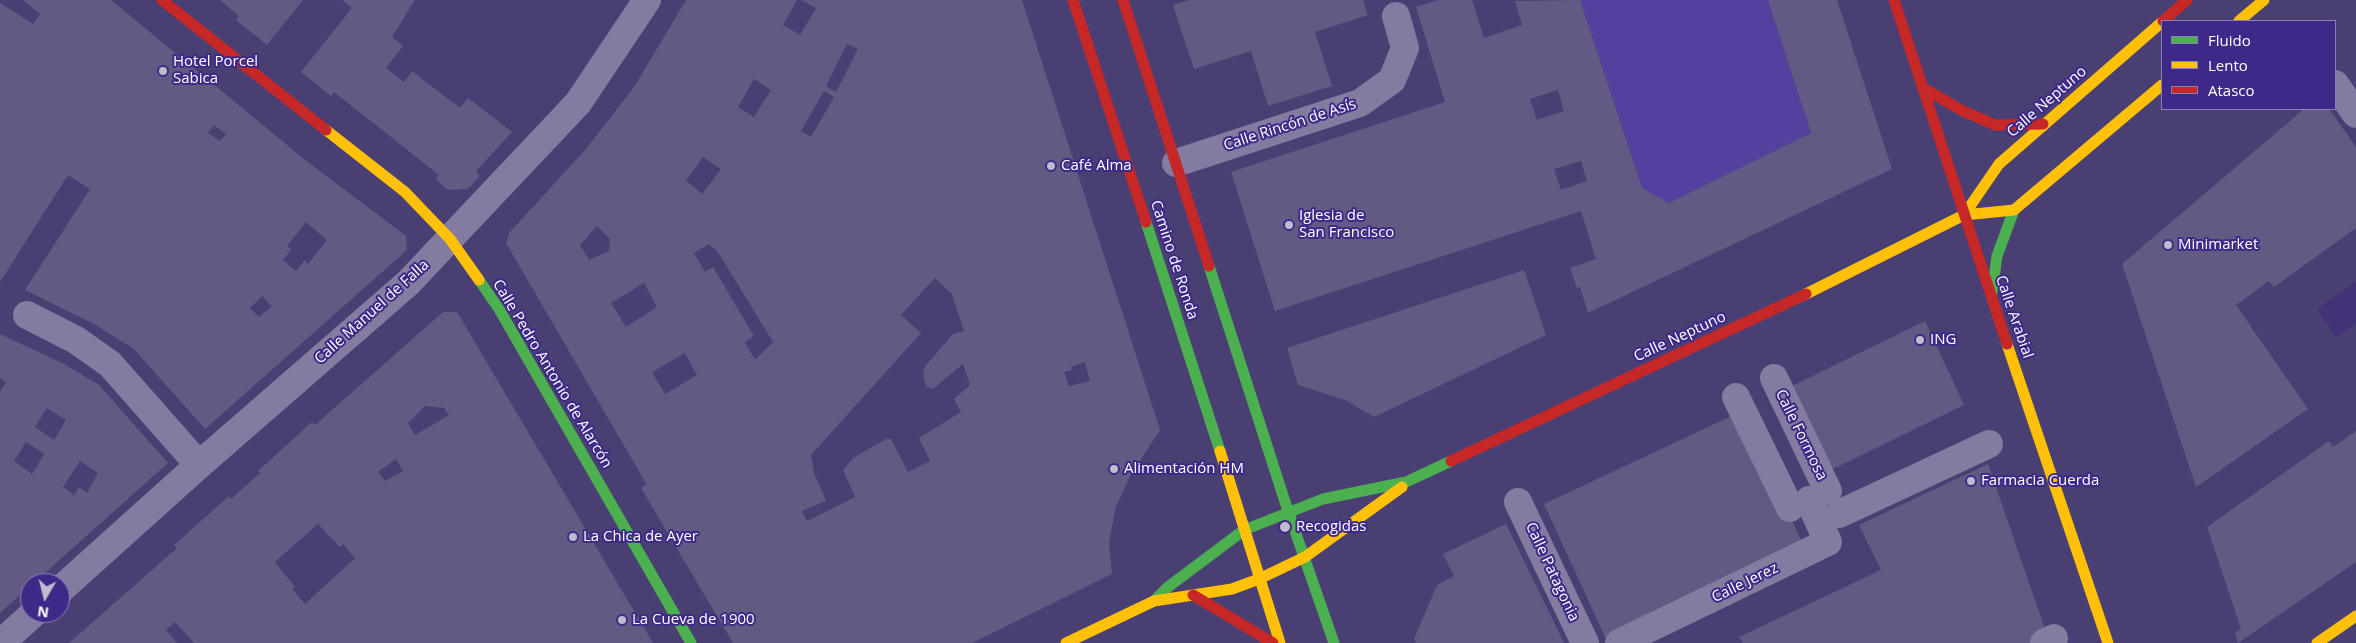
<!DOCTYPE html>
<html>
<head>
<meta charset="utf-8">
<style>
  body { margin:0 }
  #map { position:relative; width:2356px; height:643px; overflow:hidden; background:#4a3f72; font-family:"Open Sans",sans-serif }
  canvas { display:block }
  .legend { position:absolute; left:2161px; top:20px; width:175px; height:90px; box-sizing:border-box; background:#3e2988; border:1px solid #8b7fb8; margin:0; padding:6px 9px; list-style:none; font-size:15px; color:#fff }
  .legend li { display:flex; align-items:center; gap:10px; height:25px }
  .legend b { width:25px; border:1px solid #8b7fb8 }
  .north { position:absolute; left:20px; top:573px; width:50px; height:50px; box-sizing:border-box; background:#3e2988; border:1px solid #8b7fb8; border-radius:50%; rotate:188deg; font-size:14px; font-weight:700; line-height:20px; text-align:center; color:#fff }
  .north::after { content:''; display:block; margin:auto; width:18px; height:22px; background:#c0bcce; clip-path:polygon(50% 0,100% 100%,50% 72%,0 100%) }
</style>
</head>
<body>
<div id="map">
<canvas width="2356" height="643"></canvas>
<ul class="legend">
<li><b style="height:6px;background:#4caf50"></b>Fluido</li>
<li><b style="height:6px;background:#ffc107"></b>Lento</li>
<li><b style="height:6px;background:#c62828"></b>Atasco</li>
</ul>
<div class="north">N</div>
</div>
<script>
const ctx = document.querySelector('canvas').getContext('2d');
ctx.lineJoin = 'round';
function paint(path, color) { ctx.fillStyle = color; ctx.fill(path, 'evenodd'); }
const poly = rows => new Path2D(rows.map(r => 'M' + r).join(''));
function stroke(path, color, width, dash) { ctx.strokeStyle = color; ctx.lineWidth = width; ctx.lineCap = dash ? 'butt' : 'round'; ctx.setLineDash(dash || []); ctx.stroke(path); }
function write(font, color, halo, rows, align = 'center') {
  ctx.font = font + ' "Open Sans",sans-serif'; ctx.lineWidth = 4; ctx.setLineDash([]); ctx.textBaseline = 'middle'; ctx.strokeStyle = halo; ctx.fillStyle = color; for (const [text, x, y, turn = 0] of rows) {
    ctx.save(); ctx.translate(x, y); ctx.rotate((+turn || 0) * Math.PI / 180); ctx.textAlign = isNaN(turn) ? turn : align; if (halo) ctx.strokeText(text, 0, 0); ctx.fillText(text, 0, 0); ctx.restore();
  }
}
const green = poly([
  [1580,0,1768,0,1811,133,1669,203,1642,188]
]);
const water = poly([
  [2356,282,2356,323,2336,337,2317,309]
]);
const building = poly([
  [23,0,111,0,309,163,406,236,407,250,205,429,134,349,94,324,25,290,90,189,68,175,0,282,0,3,33,24,40,14],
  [214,125,226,134,220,141,208,133],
  [306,222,327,240,308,264,305,260,296,271,283,260,291,250,287,246],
  [262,296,272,306,259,317,250,308],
  [220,0,303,0,267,45,236,20,239,16],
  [342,0,415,0,392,37,403,46,386,68,404,82,412,71,460,108,468,98,512,132,476,171,480,176,468,189,448,190,436,179,439,175,420,160,334,92,331,96,301,72,352,8],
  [686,0,797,0,783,25,800,35,816,8,801,0,1022,0,1160,430,1130,476,1115,509,1109,544,1112,574,972,643,733,643,641,488,646,484,640,473,506,243,510,232,586,149,634,87],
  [847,44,858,49,836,92,826,86],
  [754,79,771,90,754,117,738,107],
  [824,91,834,97,811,137,801,131],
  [703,157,721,169,702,194,686,181],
  [597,226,610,239,609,251,589,260,580,245],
  [709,244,718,252,773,342,755,360,745,342,754,336,713,267,705,272,694,253],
  [935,278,952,294,964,331,953,334,926,365,923,371,924,379,927,387,933,389,963,364,970,385,954,399,961,412,919,438,930,461,908,472,891,439,886,439,853,458,843,470,855,497,807,521,802,511,826,501,814,473,811,455,921,333,901,315],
  [644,283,657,307,626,327,611,303],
  [685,353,697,375,665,394,652,372],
  [1085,362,1090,381,1069,386,1064,372,1072,370,1071,367],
  [1189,0,1363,0,1368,15,1315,32,1332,86,1268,106,1251,51,1194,69,1173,5],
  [1438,0,1472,0,1484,38,1522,25,1515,1,1580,0,1642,188,1669,203,1811,133,1768,0,1837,0,1892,169,1588,313,1580,287,1577,288,1570,268,1596,259,1581,211,1275,311,1231,172,1445,102,1416,7],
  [1558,90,1564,111,1537,120,1530,99],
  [1581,161,1587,181,1561,190,1554,169],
  [2304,109,2329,109,2356,147,2356,228,2274,287,2269,281,2236,305,2308,409,2196,487,2122,264],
  [1524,270,1546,335,1374,417,1345,400,1298,385,1287,348],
  [443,312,457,312,653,643,194,643,175,622,166,630,177,643,69,643,177,548,174,545,229,496,231,499,260,473,258,471,312,422,315,425],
  [425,406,444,408,449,415,415,435,408,423],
  [396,459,403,471,385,481,378,472],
  [318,524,340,547,343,544,355,558,305,604,292,589,295,587,275,562],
  [1925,321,1964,405,1825,473,1786,389],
  [0,334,64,364,99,385,168,463,45,573,33,583,30,583,30,586,0,613,0,392,6,382,0,378],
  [47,408,66,420,54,440,35,427],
  [26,442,44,454,32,474,14,461],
  [80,461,98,473,87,493,79,487,74,495,63,487],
  [1740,412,1803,544,1606,639,1544,504],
  [2356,431,2356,562,2238,643,2235,633,2241,629,2207,527,2329,441,2333,447],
  [1988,464,2047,635,2031,643,1743,643,1739,637,1881,570,1859,525],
  [1506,524,1564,643,1416,643,1414,639,1437,585,1454,576,1443,554]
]);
const street = poly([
  [2335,84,2356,114],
  [1176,163,1360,103,1392,80,1405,48,1396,16],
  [27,315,76,340,110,364,199,465],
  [1774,378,1828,491],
  [1736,397,1790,508],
  [1518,502,1585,643],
  [1839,514,1989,444],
  [60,590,199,465,408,283,578,103,647,0],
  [1,643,34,613],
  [1619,643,1828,542,1809,500],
  [2044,643,2054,638]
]);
const fast = poly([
  [1146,222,1220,451],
  [1209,266,1288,511,1334,643],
  [479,280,499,309,691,643],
  [1992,292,1997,256,2014,210],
  [1154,601,1168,587,1244,530,1323,499,1406,482,1451,461]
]);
const slow = poly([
  [2239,21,2264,0],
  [326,130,405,192,450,239,479,280],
  [1964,215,1999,164,2162,22],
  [1806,294,1964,215,2014,210,2162,85],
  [2007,344,2108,643],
  [1220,451,1280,643],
  [1066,643,1154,601,1232,589,1259,579,1305,557,1402,487],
  [2317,643,2356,616]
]);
const jam = poly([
  [162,0,326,130],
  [1073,0,1146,222],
  [1123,0,1209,266],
  [1894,0,2007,344],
  [2163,21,2187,0],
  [1923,88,1961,110,1995,125,2043,124],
  [1451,461,1806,294],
  [1193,595,1273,643]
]);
const markers = [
  [163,71,5,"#c0bcce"],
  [1051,166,5,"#c0bcce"],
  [1289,225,5,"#c0bcce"],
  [2168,245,5,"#c0bcce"],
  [1920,340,5,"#c0bcce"],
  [1114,469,5,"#c0bcce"],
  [1971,481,5,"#c0bcce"],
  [1285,527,6,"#c0bcce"],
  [573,537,5,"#c0bcce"],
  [622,620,5,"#c0bcce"]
];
const poiNames = [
  ["Hotel Porcel",173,62],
  ["Sabica",173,79],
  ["Café Alma",1061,166],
  ["Iglesia de",1299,216],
  ["San Francisco",1299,233],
  ["Minimarket",2178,245],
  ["ING",1930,340],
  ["Alimentación HM",1124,469],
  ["Farmacia Cuerda",1981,481],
  ["Recogidas",1296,527],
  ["La Chica de Ayer",583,537],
  ["La Cueva de 1900",632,620]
];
const streetNames = [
  ["Calle Neptuno",2047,102,-41],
  ["Calle Rincón de Asís",1290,125,-18],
  ["Camino de Ronda",1174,260,72],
  ["Calle Manuel de Falla",372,312,-42],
  ["Calle Arabial",2014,317,71],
  ["Calle Neptuno",1680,337,-25],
  ["Calle Pedro Antonio de Alarcón",552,374,59],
  ["Calle Formosa",1801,435,64],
  ["Calle Patagonia",1552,572,65],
  ["Calle Jerez",1745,583,-26]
];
paint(green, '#54419f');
paint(water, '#423278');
paint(building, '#635a83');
stroke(street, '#837ba0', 28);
stroke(fast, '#4caf50', 11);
stroke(slow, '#ffc107', 11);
stroke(jam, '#c62828', 11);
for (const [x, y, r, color] of markers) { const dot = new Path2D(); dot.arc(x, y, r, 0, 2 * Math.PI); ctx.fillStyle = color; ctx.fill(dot); stroke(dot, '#3e2988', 2); }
write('15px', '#fff', '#3e2988', poiNames, 'left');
write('15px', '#fff', '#3e2988', streetNames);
</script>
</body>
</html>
